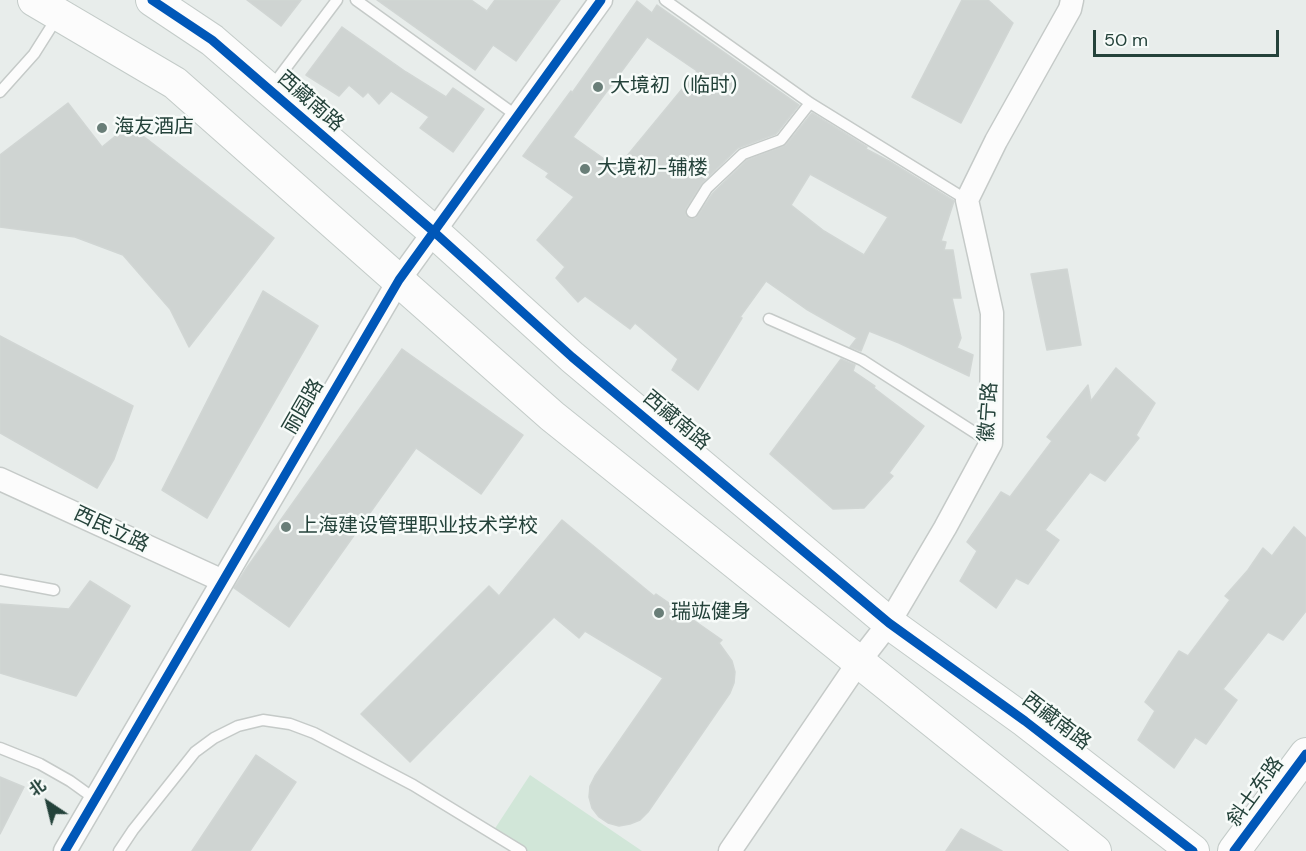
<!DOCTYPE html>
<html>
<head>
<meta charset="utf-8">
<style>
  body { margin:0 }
  #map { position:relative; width:1306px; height:851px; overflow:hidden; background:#e8edeb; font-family:"DM Sans","Noto Sans SC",sans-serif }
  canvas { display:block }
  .north { position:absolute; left:18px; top:773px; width:60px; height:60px; -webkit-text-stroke:4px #f7fbf9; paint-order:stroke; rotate:325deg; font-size:16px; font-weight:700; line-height:24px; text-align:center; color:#24423a }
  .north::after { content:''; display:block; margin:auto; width:21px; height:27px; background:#24423a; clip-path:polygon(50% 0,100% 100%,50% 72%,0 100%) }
  .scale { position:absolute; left:1093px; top:30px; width:186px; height:27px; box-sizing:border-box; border:3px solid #24423a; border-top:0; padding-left:8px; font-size:18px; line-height:21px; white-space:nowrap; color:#24423a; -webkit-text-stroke:4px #f7fbf9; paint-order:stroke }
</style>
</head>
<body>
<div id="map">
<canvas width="1306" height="851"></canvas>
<div class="north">北</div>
<div class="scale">50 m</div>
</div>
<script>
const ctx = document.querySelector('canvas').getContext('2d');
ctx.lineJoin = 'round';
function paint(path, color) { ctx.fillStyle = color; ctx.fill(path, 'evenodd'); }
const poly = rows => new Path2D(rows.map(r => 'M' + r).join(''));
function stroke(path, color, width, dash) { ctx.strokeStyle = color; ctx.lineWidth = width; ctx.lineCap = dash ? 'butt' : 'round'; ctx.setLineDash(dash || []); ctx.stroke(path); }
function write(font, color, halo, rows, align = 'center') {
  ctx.font = font + ' "DM Sans","Noto Sans SC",sans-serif'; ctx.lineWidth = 5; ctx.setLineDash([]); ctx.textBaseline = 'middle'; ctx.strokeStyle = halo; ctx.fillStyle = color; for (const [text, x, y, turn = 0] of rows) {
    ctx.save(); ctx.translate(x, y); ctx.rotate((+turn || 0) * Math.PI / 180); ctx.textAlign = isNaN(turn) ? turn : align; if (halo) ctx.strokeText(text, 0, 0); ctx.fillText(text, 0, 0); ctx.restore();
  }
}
const green = poly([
  [530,775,642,851,521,851,492,833]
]);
const building = poly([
  [247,0,301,0,281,26,247,0],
  [377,0,471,0,487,11,495,0,560,0,516,61,493,45,475,70,377,0],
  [962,0,988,0,1013,23,961,123,912,97,962,0],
  [637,1,652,13,657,5,799,105,776,134,738,148,702,183,686,208,686,216,691,219,696,218,713,193,747,160,786,145,812,113,867,147,866,149,889,161,954,201,941,241,946,242,944,250,953,250,961,298,952,298,961,338,957,348,973,355,969,376,899,343,869,331,861,351,850,347,857,338,806,309,766,281,740,317,742,318,698,390,672,370,678,359,635,323,630,329,585,296,578,302,556,278,565,267,537,240,574,197,546,177,549,173,523,156,571,91,572,93,637,1],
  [647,37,697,71,617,168,573,137,647,37],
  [810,174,888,217,864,255,824,231,791,205,810,174],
  [342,27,406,72,446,97,453,88,484,109,453,152,420,128,429,117,391,91,379,104,368,92,363,97,349,85,339,96,306,75,342,27],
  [68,103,102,147,129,125,274,238,189,347,170,309,123,255,75,237,0,227,0,155,68,103],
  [1067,269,1081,345,1047,350,1031,274,1067,269],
  [263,291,318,326,207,518,162,490,263,291],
  [0,336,133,406,114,459,97,488,0,433,0,336],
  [402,349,523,435,481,494,416,448,289,627,234,588,246,569,402,349],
  [841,359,855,365,853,371,875,386,874,388,924,426,889,473,893,476,864,508,833,509,770,454,841,359],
  [1116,368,1155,403,1136,435,1139,438,1105,481,1090,472,1045,530,1059,540,1028,584,1016,578,996,608,960,581,977,551,967,542,1001,492,1010,497,1052,441,1047,437,1088,385,1091,401,1116,368],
  [562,520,654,596,656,594,722,640,719,643,732,661,735,672,734,683,730,693,648,812,640,820,630,824,619,826,608,823,599,817,592,808,589,797,590,786,595,776,663,678,585,631,579,638,554,617,410,762,361,714,489,586,499,596,562,520],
  [1294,527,1306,538,1306,611,1283,640,1268,632,1223,689,1237,700,1206,744,1195,737,1174,768,1138,740,1155,711,1145,702,1179,651,1188,656,1230,600,1225,596,1248,570,1263,548,1272,556,1294,527],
  [90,581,130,606,76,696,0,673,0,604,69,609,90,581],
  [256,755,296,782,250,851,192,851,256,755],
  [0,777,24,787,0,834,0,777],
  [961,829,1002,851,946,851,961,829]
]);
const lane = poly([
  [356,0,517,116],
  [665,0,810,103,967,200],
  [270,89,337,0],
  [0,92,34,54,58,16],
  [692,212,707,188,743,154,781,140,810,103],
  [769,319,862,360,991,443],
  [0,580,54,590],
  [0,748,40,764,70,781,95,799],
  [119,851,133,830,195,752,214,738,238,726,263,720,290,724,314,733,413,785,521,851]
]);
const street = poly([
  [0,479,223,581],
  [65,851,399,280,601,0],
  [730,851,858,663,889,623,945,528,991,443,992,313,967,200,996,141,1070,9,1072,0]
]);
const secondary = poly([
  [34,0,175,83,552,416,1095,851],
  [152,0,212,40,433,231,572,357,889,623,1025,721,1193,851],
  [1234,851,1306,754]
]);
const cycleway = poly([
  [152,0,212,40,433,231,572,357,889,623,1025,721,1193,851],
  [65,851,399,280,601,0],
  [1234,851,1306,754]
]);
const markers = [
  [598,87,6,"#697e78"],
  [102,128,6,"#697e78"],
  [585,169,6,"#697e78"],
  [286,527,6,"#697e78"],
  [659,613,6,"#697e78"]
];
const poiNames = [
  ["大境初（临时）",610,87],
  ["海友酒店",114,128],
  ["大境初-辅楼",597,169],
  ["上海建设管理职业技术学校",298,527],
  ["瑞竑健身",671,613]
];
const streetNames = [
  ["西藏南路",310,102,41],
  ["丽园路",304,407,-60],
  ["徽宁路",989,412,-86],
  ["西藏南路",676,421,40],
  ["西民立路",111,530,25],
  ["西藏南路",1056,722,37],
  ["斜土东路",1256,792,-54]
];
paint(green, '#d1e6d8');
paint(building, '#cfd4d2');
stroke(building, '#d1d6d4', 1.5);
stroke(lane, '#c5cac8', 13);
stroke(street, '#c5cac8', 25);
stroke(secondary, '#c3cbc8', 34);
stroke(lane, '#fcfcfc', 10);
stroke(street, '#fcfcfc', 22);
stroke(secondary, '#fcfcfc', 32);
stroke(cycleway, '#0057b8', 9);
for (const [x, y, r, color] of markers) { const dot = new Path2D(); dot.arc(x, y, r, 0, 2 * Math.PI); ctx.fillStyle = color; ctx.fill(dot); stroke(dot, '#f7fbf9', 2); }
write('20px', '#24423a', '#f7fbf9', poiNames, 'left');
write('20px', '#24423a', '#f7fbf9', streetNames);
</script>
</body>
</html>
